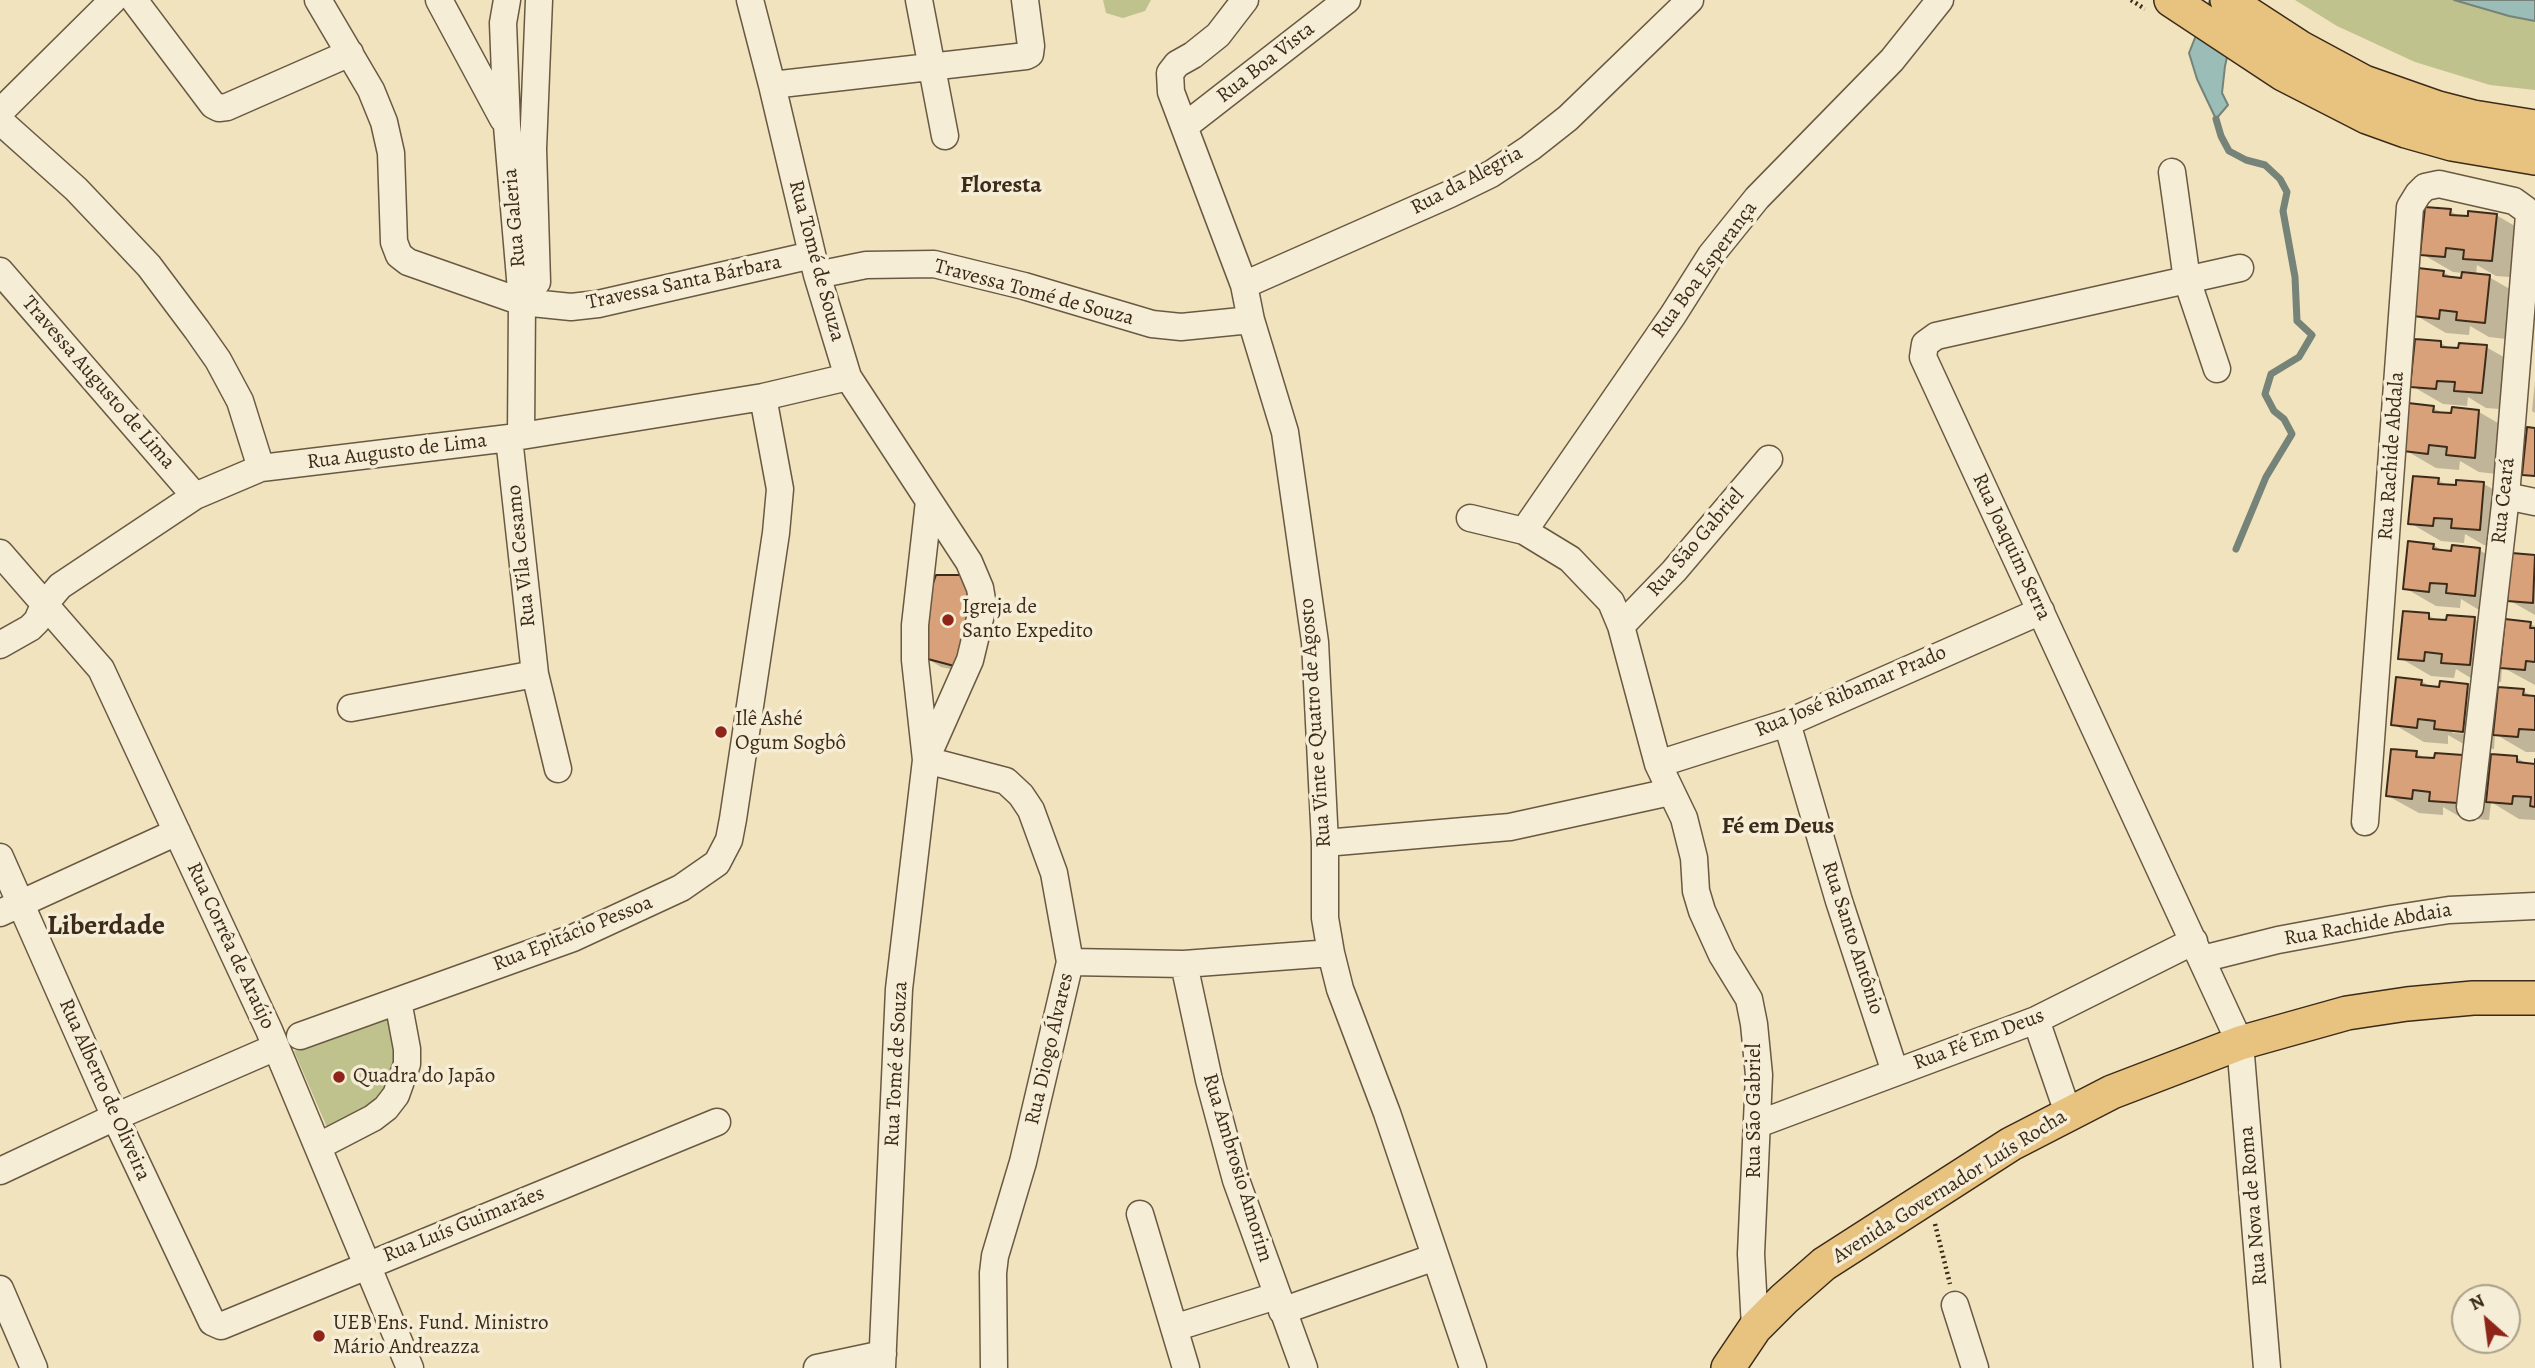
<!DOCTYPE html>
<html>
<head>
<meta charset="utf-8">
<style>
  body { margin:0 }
  #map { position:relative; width:2535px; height:1368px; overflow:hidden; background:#f0e3be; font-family:Alegreya,serif }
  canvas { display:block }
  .north { position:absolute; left:2451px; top:1284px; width:70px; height:70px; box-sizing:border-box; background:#f5edd5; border:2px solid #ab9f8a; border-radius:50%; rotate:332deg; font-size:19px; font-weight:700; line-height:28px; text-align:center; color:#3c2b1a }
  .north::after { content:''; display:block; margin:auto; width:24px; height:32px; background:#8f2418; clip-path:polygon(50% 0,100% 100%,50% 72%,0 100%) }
</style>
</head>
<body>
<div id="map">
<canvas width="2535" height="1368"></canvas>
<div class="north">N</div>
</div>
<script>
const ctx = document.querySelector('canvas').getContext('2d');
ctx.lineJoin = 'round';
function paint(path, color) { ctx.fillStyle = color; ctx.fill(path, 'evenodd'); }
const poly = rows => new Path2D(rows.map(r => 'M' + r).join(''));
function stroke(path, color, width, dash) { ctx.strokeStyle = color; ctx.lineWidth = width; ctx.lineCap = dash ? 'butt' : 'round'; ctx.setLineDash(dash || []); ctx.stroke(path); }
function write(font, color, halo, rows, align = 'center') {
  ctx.font = font + ' Alegreya,serif'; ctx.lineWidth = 7; ctx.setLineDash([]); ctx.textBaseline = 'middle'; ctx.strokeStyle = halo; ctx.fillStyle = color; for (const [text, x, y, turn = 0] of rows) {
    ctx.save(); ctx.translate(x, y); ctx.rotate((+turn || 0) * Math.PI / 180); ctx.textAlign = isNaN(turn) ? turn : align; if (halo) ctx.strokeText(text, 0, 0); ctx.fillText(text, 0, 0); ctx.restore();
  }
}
const green = poly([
  [1103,0,1151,0,1145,11,1123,18,1106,13],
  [2295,0,2454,0,2509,16,2535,21,2535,90,2490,85,2415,62,2337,26],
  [390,1013,398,1050,389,1095,329,1132,294,1051]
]);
const water = poly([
  [2210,0,2251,0,2235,22,2225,66,2222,93,2228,105,2216,119,2197,79,2189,53,2210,0],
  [2454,0,2535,0,2535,21,2509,16,2454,0]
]);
const shadow = poly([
  [2450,211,2462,218,2496,215,2527,233,2523,278,2496,276,2477,265,2476,275,2489,277,2520,295,2515,340,2489,337,2470,326,2469,335,2446,333,2415,315,2443,272,2455,279,2463,280,2463,273,2453,272,2422,254],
  [2441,343,2452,350,2486,347,2518,365,2513,410,2486,408,2468,397,2467,406,2443,404,2412,386],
  [2535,381,2535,413,2532,411],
  [2433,408,2445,414,2453,415,2453,409,2479,412,2510,430,2505,475,2479,472,2460,461,2459,470,2436,468,2405,450],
  [2438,480,2450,487,2484,484,2515,502,2511,547,2484,545,2465,534,2464,543,2441,541,2410,523],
  [2433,545,2445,552,2479,550,2512,569,2513,554,2535,557,2535,615,2507,599,2506,613,2479,610,2461,599,2460,608,2436,606,2405,588],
  [980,587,974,674,941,667,926,658,930,598],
  [2428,615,2440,622,2474,619,2505,637,2530,624,2535,626,2535,685,2502,667,2501,682,2474,680,2456,669,2454,678,2431,676,2400,658],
  [2421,681,2433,688,2467,686,2498,703,2523,691,2535,698,2535,752,2526,752,2495,734,2494,749,2467,746,2448,735,2448,744,2424,742,2393,724],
  [2449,729,2472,731,2472,734,2453,733],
  [2416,753,2428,760,2462,757,2491,774,2517,758,2529,765,2535,766,2535,820,2519,819,2491,802,2489,820,2462,818,2443,807,2443,815,2419,813,2388,796]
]);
const stream = poly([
  [2216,119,2221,136,2229,151,2246,160,2265,165,2280,179,2287,192,2283,211,2295,277,2297,321,2312,335,2299,357,2271,374,2265,394,2274,411,2284,419,2292,434,2266,477,2236,549]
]);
const building = poly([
  [2425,207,2451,209,2450,215,2468,216,2468,211,2497,214,2492,261,2463,259,2464,250,2446,248,2445,257,2420,255,2425,207],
  [2418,268,2444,271,2443,276,2461,278,2462,272,2490,275,2485,323,2456,320,2457,312,2440,310,2439,319,2413,316,2418,268],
  [2415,339,2441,341,2441,347,2458,348,2459,343,2487,345,2482,393,2454,391,2455,382,2437,381,2436,389,2410,387,2415,339],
  [2408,403,2434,406,2433,412,2451,413,2452,407,2479,410,2475,458,2446,455,2447,447,2429,445,2428,454,2403,451,2408,403],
  [2527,427,2535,428,2535,476,2522,475,2527,427],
  [2413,476,2439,478,2438,484,2456,485,2456,480,2484,482,2480,530,2451,528,2452,519,2434,518,2433,526,2408,524,2413,476],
  [2408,541,2434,544,2433,549,2451,551,2452,545,2480,548,2475,596,2446,593,2447,584,2430,583,2429,592,2403,589,2408,541],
  [2512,553,2535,555,2533,603,2507,601,2512,553],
  [936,575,964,575,971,611,958,667,924,658,928,597,936,575],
  [2403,611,2429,613,2429,619,2446,620,2447,615,2475,617,2470,665,2441,663,2442,654,2425,652,2424,661,2398,659,2403,611],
  [2505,619,2531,622,2530,628,2535,628,2535,662,2526,661,2525,670,2500,668,2505,619],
  [2396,677,2422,680,2421,685,2439,687,2440,681,2468,684,2463,732,2434,729,2435,721,2418,719,2417,728,2391,725,2396,677],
  [2498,687,2524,689,2523,695,2535,696,2535,730,2519,729,2518,737,2493,735,2498,687],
  [2391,749,2417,751,2416,757,2434,758,2435,753,2463,755,2458,803,2429,801,2430,792,2413,790,2412,799,2386,796,2391,749],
  [2491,754,2517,756,2517,762,2535,764,2535,759,2535,807,2530,806,2531,797,2513,796,2512,804,2486,802,2491,754]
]);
const path = poly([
  [2131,0,2145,9],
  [1935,1224,1950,1284]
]);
const minor = poly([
  [134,0,213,105,219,108,227,107,350,53],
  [318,0,371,90,384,122,391,153,394,242,399,255,408,262,522,302,571,307,598,304,812,255],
  [439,0,503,119],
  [507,0,503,23,507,126,522,302,521,436],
  [750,0,772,85,817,275,848,377,969,562,980,588,983,606,970,660,926,759],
  [919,0,945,136],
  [1245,0,1218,35,1193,55,1177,64,1170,73,1171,92,1244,285,1251,320,1285,432,1315,642,1325,843,1325,918,1331,953,1340,989,1387,1113,1473,1368],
  [772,85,1026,56,1030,54,1031,46,1025,0],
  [0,112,113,0],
  [0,121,76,189,115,230,149,266,197,330,218,360,240,401,261,468],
  [1185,126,1347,0],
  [2172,172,2187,280,2217,369],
  [2240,268,1936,336,1925,344,1923,357,2240,1043,2267,1368],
  [0,271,195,496],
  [817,275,866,265,934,264,1024,286,1152,324,1181,327,1251,320],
  [537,282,533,149,539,0],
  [1244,285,1450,194,1491,174,1530,148,1568,118,1690,0],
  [509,438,535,674,558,769],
  [2506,496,2535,502],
  [1470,518,1524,531,1570,559,1611,602,1621,626,1658,764,1684,818,1694,858,1696,891,1702,911,1722,955,1749,999,1754,1024,1759,1075,1751,1254,1755,1328],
  [1524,531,1673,315,1711,255,1757,198,1892,60,1940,0],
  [0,553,101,669,269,1030,410,1368],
  [1621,626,1674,571,1769,459],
  [0,645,30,628,37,621,44,605,60,586,195,496,261,468,509,438,763,397,848,377],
  [351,708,535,674],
  [1787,723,1839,901,1895,1072],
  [926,760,1006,781,1021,795,1031,810,1054,873,1070,962,1023,1162,995,1256,993,1273,994,1368],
  [1658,764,1787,723,2041,611],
  [2365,822,2410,207,2418,194,2425,187,2439,184,2514,201,2525,209,2529,215,2506,496,2470,807],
  [1325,843,1510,827,1670,792],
  [0,857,115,1117,212,1322,221,1326,717,1122],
  [0,913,177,832],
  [2202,959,2278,940,2391,919,2449,910,2535,906],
  [1070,962,1184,964,1331,953],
  [1184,964,1209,1080,1236,1180,1304,1368],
  [2036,1020,2068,1113],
  [300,1036,573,938,681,888,717,863,729,840,733,819,776,533,780,489,763,397],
  [1758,1124,2036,1020,2194,941],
  [319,1146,373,1118,386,1108,396,1095,407,1064,407,1049,398,1001],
  [0,1171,115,1117,276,1047],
  [1140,1214,1186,1368],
  [0,1289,34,1368],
  [1955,1305,1975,1368],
  [1282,1311,1435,1257],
  [1174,1328,1276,1296],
  [817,1368,883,1354],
  [882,1368,899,989,926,760,915,660,915,625,929,501]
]);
const major = poly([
  [2171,0,2283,74,2367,117,2406,131,2452,144,2535,158],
  [2227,0,2301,48,2364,82,2438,108,2473,117,2535,127],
  [1728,1368,1755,1328,1784,1299,1824,1264,2011,1144,2112,1092,2240,1043,2347,1013,2407,1004,2473,998,2535,998]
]);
const markers = [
  [948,620,7,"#8f2418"],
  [721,732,7,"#8f2418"],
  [339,1077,7,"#8f2418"],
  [319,1336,7,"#8f2418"]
];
const streetNames = [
  ["Rua Boa Vista",1266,63,-38],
  ["Rua da Alegria",1467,181,-28],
  ["Rua Galeria",515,218,-95],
  ["Rua Tomé de Souza",816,261,75],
  ["Rua Boa Esperança",1705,270,-54],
  ["Travessa Santa Bárbara",684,283,-12],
  ["Travessa Tomé de Souza",1034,293,15],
  ["Travessa Augusto de Lima",98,383,49],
  ["Rua Augusto de Lima",397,452,-7],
  ["Rua Rachide Abdala",2392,456,-86],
  ["Rua Ceará",2504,501,-84],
  ["Rua São Gabriel",1696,543,-49],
  ["Rua Joaquim Serra",2011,547,65],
  ["Rua Vila Cesamo",522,556,-96],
  ["Rua José Ribamar Prado",1851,692,-23],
  ["Rua Vinte e Quatro de Agosto",1316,723,-94],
  ["Rua Rachide Abdaia",2368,925,-10],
  ["Rua Epitácio Pessoa",573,934,-22],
  ["Rua Santo Antônio",1852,938,72],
  ["Rua Corrêa de Araújo",230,946,65],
  ["Rua Fé Em Deus",1979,1040,-21],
  ["Rua Diogo Álvares",1050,1049,-77],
  ["Rua Tomé de Souza",897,1064,-87],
  ["Rua Alberto de Oliveira",104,1090,66],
  ["Rua São Gabriel",1755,1111,-90],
  ["Rua Ambrosio Amorim",1237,1168,73],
  ["Avenida Governador Luís Rocha",1950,1187,-32],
  ["Rua Nova de Roma",2254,1206,-95],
  ["Rua Luís Guimarães",464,1225,-22]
];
const poiNames = [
  ["Igreja de",962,608],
  ["Santo Expedito",962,632],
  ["Ilê Ashé",735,720],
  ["Ogum Sogbô",735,744],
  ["Quadra do Japão",353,1077],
  ["UEB Ens. Fund. Ministro",333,1324],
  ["Mário Andreazza",333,1348]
];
const quarterNames = [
  ["Floresta",1001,186],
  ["Fé em Deus",1778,827]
];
const districtNames = [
  ["Liberdade",106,927]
];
paint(green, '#c0c28d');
paint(water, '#9bbdb7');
stroke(water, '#758378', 2);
paint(shadow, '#0003');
stroke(stream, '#758378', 7);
paint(building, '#d8a179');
stroke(building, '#3c2b1a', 2);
stroke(minor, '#695943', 29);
stroke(major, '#3c2b1a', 36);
stroke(path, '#3c2b1a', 4.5, [2, 3.5]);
stroke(minor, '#f5edd5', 26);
stroke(major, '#e8c27f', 33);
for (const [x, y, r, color] of markers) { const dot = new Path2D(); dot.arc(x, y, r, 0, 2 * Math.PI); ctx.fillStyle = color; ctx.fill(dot); stroke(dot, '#f5edd5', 2.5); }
write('21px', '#3c2b1a', '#f5edd5', streetNames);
write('21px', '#3c2b1a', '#f5edd5', poiNames, 'left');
write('bold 24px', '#3c2b1a', '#f5edd5', quarterNames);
write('bold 28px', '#3c2b1a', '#f5edd5', districtNames);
</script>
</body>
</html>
